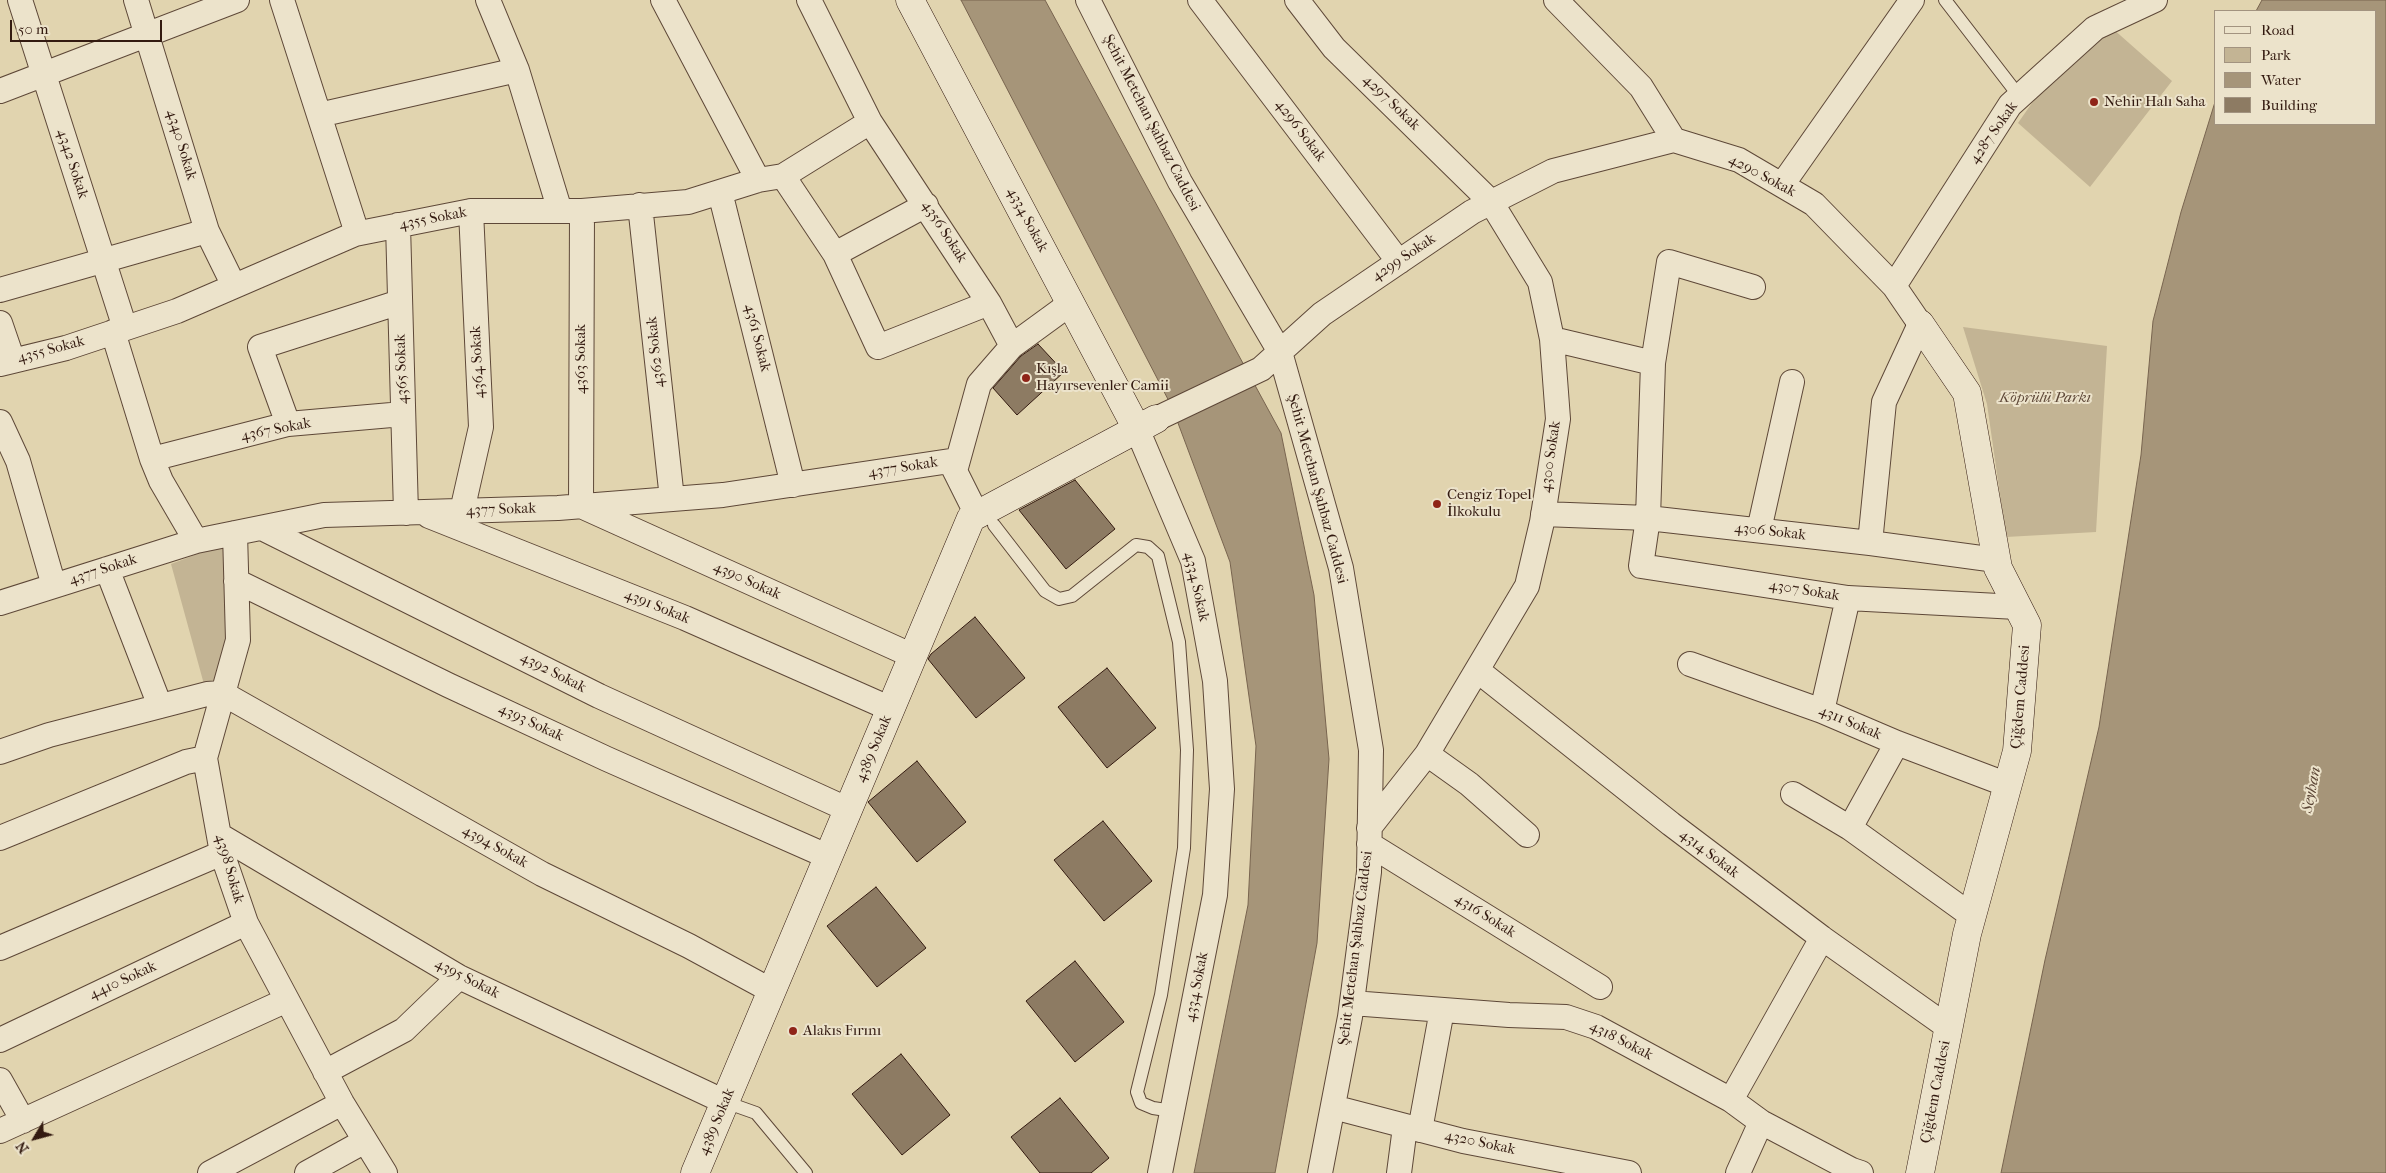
<!DOCTYPE html>
<html>
<head>
<meta charset="utf-8">
<style>
  body { margin:0 }
  #map { position:relative; width:2386px; height:1173px; overflow:hidden; background:#e1d4af; font-family:"IM FELL French Canon",serif }
  canvas { display:block }
  .legend { position:absolute; left:2214px; top:10px; width:162px; height:115px; box-sizing:border-box; background:#ece3cb; border:1px solid #a29380; margin:0; padding:6px 9px; list-style:none; font-size:15px; color:#331a10 }
  .legend li { display:flex; align-items:center; gap:10px; height:25px }
  .legend b { width:25px; border:1px solid #a29380 }
  .north { position:absolute; left:10px; top:1113px; width:50px; height:50px; -webkit-text-stroke:4px #ece3cb; paint-order:stroke; rotate:233deg; font-size:14px; font-weight:700; line-height:20px; text-align:center; color:#331a10 }
  .north::after { content:''; display:block; margin:auto; width:18px; height:22px; background:#331a10; clip-path:polygon(50% 0,100% 100%,50% 72%,0 100%) }
  .scale { position:absolute; left:10px; top:20px; width:152px; height:22px; box-sizing:border-box; border:2px solid #331a10; border-top:0; padding-left:6px; font-size:15px; line-height:18px; white-space:nowrap; color:#331a10; -webkit-text-stroke:4px #ece3cb; paint-order:stroke }
</style>
</head>
<body>
<div id="map">
<canvas width="2386" height="1173"></canvas>
<ul class="legend">
<li><b style="height:6px;background:#ece3cb"></b>Road</li>
<li><b style="height:14px;background:#c3b494"></b>Park</li>
<li><b style="height:14px;background:#a69579"></b>Water</li>
<li><b style="height:14px;background:#8d7b63"></b>Building</li>
</ul>
<div class="north">N</div>
<div class="scale">50 m</div>
</div>
<script>
const ctx = document.querySelector('canvas').getContext('2d');
ctx.lineJoin = 'round';
function paint(path, color) { ctx.fillStyle = color; ctx.fill(path, 'evenodd'); }
const poly = rows => new Path2D(rows.map(r => 'M' + r).join(''));
function stroke(path, color, width, dash) { ctx.strokeStyle = color; ctx.lineWidth = width; ctx.lineCap = dash ? 'butt' : 'round'; ctx.setLineDash(dash || []); ctx.stroke(path); }
function write(font, color, halo, rows, align = 'center') {
  ctx.font = font + ' "IM FELL French Canon",serif'; ctx.lineWidth = 4; ctx.setLineDash([]); ctx.textBaseline = 'middle'; ctx.strokeStyle = halo; ctx.fillStyle = color; for (const [text, x, y, turn = 0] of rows) {
    ctx.save(); ctx.translate(x, y); ctx.rotate((+turn || 0) * Math.PI / 180); ctx.textAlign = isNaN(turn) ? turn : align; if (halo) ctx.strokeText(text, 0, 0); ctx.fillText(text, 0, 0); ctx.restore();
  }
}
const green = poly([
  [2095,13,2172,81,2090,187,2018,123],
  [1963,327,2107,346,2096,532,2006,537,1987,404],
  [235,540,223,688,205,688,171,564]
]);
const water = poly([
  [961,0,1045,0,1281,433,1314,595,1329,759,1317,943,1275,1173,1194,1173,1248,905,1256,746,1230,562,1172,407,961,0],
  [2262,0,2386,0,2386,1173,2001,1173,2045,960,2099,727,2141,455,2153,321,2181,212,2215,102,2215,124,2375,124,2375,11,2256,11,2262,0]
]);
const building = poly([
  [1038,344,1064,372,1017,415,993,388,1021,356,1038,344],
  [1075,480,1115,529,1066,569,1019,510,1075,480],
  [975,617,1025,678,976,718,928,659,931,654,975,617],
  [1107,668,1156,728,1107,768,1058,707,1107,668],
  [917,761,966,822,917,862,868,802,917,761],
  [1103,821,1152,881,1104,921,1054,860,1103,821],
  [876,887,926,948,877,987,827,926,876,887],
  [1075,961,1124,1022,1075,1062,1026,1001,1075,961],
  [901,1054,950,1115,902,1155,852,1094,901,1054],
  [1060,1098,1109,1158,1091,1173,1040,1173,1011,1137,1060,1098]
]);
const lane = poly([
  [1945,0,2019,96],
  [994,525,1045,591,1059,599,1072,596,1136,545,1148,547,1158,556,1179,642,1187,750,1184,848,1161,995,1137,1092,1141,1103,1153,1108,1173,1111],
  [725,1102,756,1113,806,1173]
]);
const street = poly([
  [20,0,125,328],
  [136,0,207,231,234,286],
  [282,0,357,233],
  [488,0,517,70,560,211],
  [663,0,758,180],
  [809,0,870,122,989,303,1012,346],
  [1088,0,1180,182,1280,352,1341,568,1371,750,1369,872,1350,1017,1320,1173],
  [1200,0,1399,262],
  [1297,0,1334,48,1491,202,1540,282,1552,339,1558,419,1542,522,1527,586,1427,754,1369,828],
  [1556,0,1641,87,1674,140,1739,160,1814,204,1894,286,1920,324,1884,402,1870,543],
  [0,91,237,0],
  [319,115,517,70],
  [783,176,835,254,878,347,989,303],
  [1782,185,1912,0],
  [720,192,793,485],
  [640,205,672,499],
  [582,211,581,506,913,656],
  [398,225,406,513],
  [835,254,926,205],
  [1894,286,2010,105,2095,28,2155,0],
  [1753,287,1669,262,1653,363,1648,518,1641,566,1848,598,2017,607],
  [0,290,207,231],
  [0,323,13,361],
  [113,332,152,459,161,481,196,541],
  [1552,339,1653,363],
  [0,364,66,348,177,311,355,234,471,211,582,211,688,202,758,180,783,176,870,122],
  [1156,419,1261,369,1322,314,1472,212,1553,171,1674,140],
  [0,422,18,461,54,586],
  [288,424,260,347,400,302],
  [1137,429,1193,561,1215,681,1222,789,1215,895,1160,1173],
  [152,459,288,424,403,414],
  [955,471,979,384,1012,346,1071,303],
  [462,511,481,427,471,211],
  [1543,514,1648,518,1870,543,1996,560],
  [429,516,685,618,891,709],
  [262,528,599,696,849,810],
  [1759,530,1792,382],
  [235,533,238,640,205,758,222,853,246,923,342,1103,385,1173],
  [107,569,160,706],
  [236,581,448,685,607,759,829,857],
  [0,603,196,541,324,515,558,508,723,495,950,461,977,515],
  [1690,664,1822,711,1897,743,2008,785],
  [1477,670,1671,824,1822,938,1949,1028],
  [1822,711,1848,598],
  [0,752,49,735,207,694,222,693,542,874,689,946,772,991],
  [1427,754,1469,784,1527,835],
  [1793,794,1850,828,1972,916],
  [1850,828,1897,743],
  [219,835,459,977,725,1102],
  [0,838,186,762,205,758],
  [1369,844,1600,987],
  [0,948,222,853],
  [1352,1003,1509,1015,1566,1017,1596,1027,1731,1100,1761,1122,1852,1170,1861,1173],
  [0,1040,246,923],
  [325,1072,404,1030,459,977],
  [0,1080,23,1121],
  [1731,1100,1822,938],
  [1333,1107,1463,1141,1629,1173],
  [1420,1130,1442,1010],
  [0,1131,287,1000],
  [210,1173,342,1103],
  [307,1173,365,1141],
  [1399,1173,1405,1127],
  [1738,1173,1761,1122]
]);
const secondary = poly([
  [910,0,1137,429],
  [1920,324,1967,393,1998,568,2027,625,2017,751,1967,934,1920,1173],
  [695,1173,971,518,1156,419]
]);
const markers = [
  [2094,102,5,"#8f2418"],
  [1026,378,5,"#8f2418"],
  [1437,504,5,"#8f2418"],
  [793,1031,5,"#8f2418"]
];
const poiNames = [
  ["Nehir Halı Saha",2104,102],
  ["Kışla",1036,369],
  ["Hayırsevenler Camii",1036,386],
  ["Cengiz Topel",1447,495],
  ["İlkokulu",1447,512],
  ["Alakıs Fırını",803,1031]
];
const streetNames = [
  ["4297 Sokak",1391,103,44],
  ["Şehit Metehan Şahbaz Caddesi",1151,123,63],
  ["4296 Sokak",1300,131,53],
  ["4287 Sokak",1994,133,-55],
  ["4340 Sokak",181,145,73],
  ["4342 Sokak",72,164,72],
  ["4290 Sokak",1762,176,28],
  ["4355 Sokak",433,219,-11],
  ["4334 Sokak",1027,220,62],
  ["4356 Sokak",944,232,57],
  ["4299 Sokak",1404,258,-34],
  ["4361 Sokak",757,338,76],
  ["4355 Sokak",51,350,-15],
  ["4362 Sokak",656,352,-96],
  ["4363 Sokak",581,359,-90],
  ["4364 Sokak",478,362,-93],
  ["4365 Sokak",402,369,-92],
  ["4367 Sokak",276,430,-11],
  ["4300 Sokak",1551,457,-82],
  ["4377 Sokak",903,468,-9],
  ["Şehit Metehan Şahbaz Caddesi",1317,489,75],
  ["4377 Sokak",501,510,-2],
  ["4306 Sokak",1770,532,6],
  ["4377 Sokak",103,570,-18],
  ["4390 Sokak",747,581,24],
  ["4334 Sokak",1196,587,77],
  ["4307 Sokak",1804,591,9],
  ["4391 Sokak",657,607,22],
  ["4392 Sokak",553,673,27],
  ["Çiğdem Caddesi",2021,697,-85],
  ["4393 Sokak",531,723,25],
  ["4311 Sokak",1850,723,23],
  ["4389 Sokak",874,749,-67],
  ["4394 Sokak",495,847,29],
  ["4314 Sokak",1709,854,37],
  ["4398 Sokak",229,869,74],
  ["4316 Sokak",1485,916,32],
  ["Şehit Metehan Şahbaz Caddesi",1356,948,-83],
  ["4395 Sokak",467,979,27],
  ["4410 Sokak",123,981,-25],
  ["4334 Sokak",1197,987,-79],
  ["4318 Sokak",1621,1041,27],
  ["Çiğdem Caddesi",1936,1092,-79],
  ["4389 Sokak",717,1122,-67],
  ["4320 Sokak",1480,1143,12]
];
const parkNames = [
  ["Köprülü Parkı",2045,398]
];
const waterNames = [
  ["Seyhan",2312,790,-79]
];
paint(green, '#c3b494');
paint(water, '#a69579');
stroke(water, '#78644f', 1);
paint(building, '#8d7b63');
stroke(building, '#331a10', 1);
stroke(lane, '#5e4838', 14);
stroke(street, '#5e4838', 26);
stroke(secondary, '#331a10', 29);
stroke(lane, '#ece3cb', 12);
stroke(street, '#ece3cb', 24);
stroke(secondary, '#ece3cb', 28);
for (const [x, y, r, color] of markers) { const dot = new Path2D(); dot.arc(x, y, r, 0, 2 * Math.PI); ctx.fillStyle = color; ctx.fill(dot); stroke(dot, '#ece3cb', 2); }
write('15px', '#331a10', '#ece3cb', poiNames, 'left');
write('15px', '#331a10', '#ece3cb', streetNames);
write('italic 15px', '#5e4838', '#ece3cb', parkNames);
write('italic 16px', '#5b4535', '#ece3cb', waterNames);
</script>
</body>
</html>
